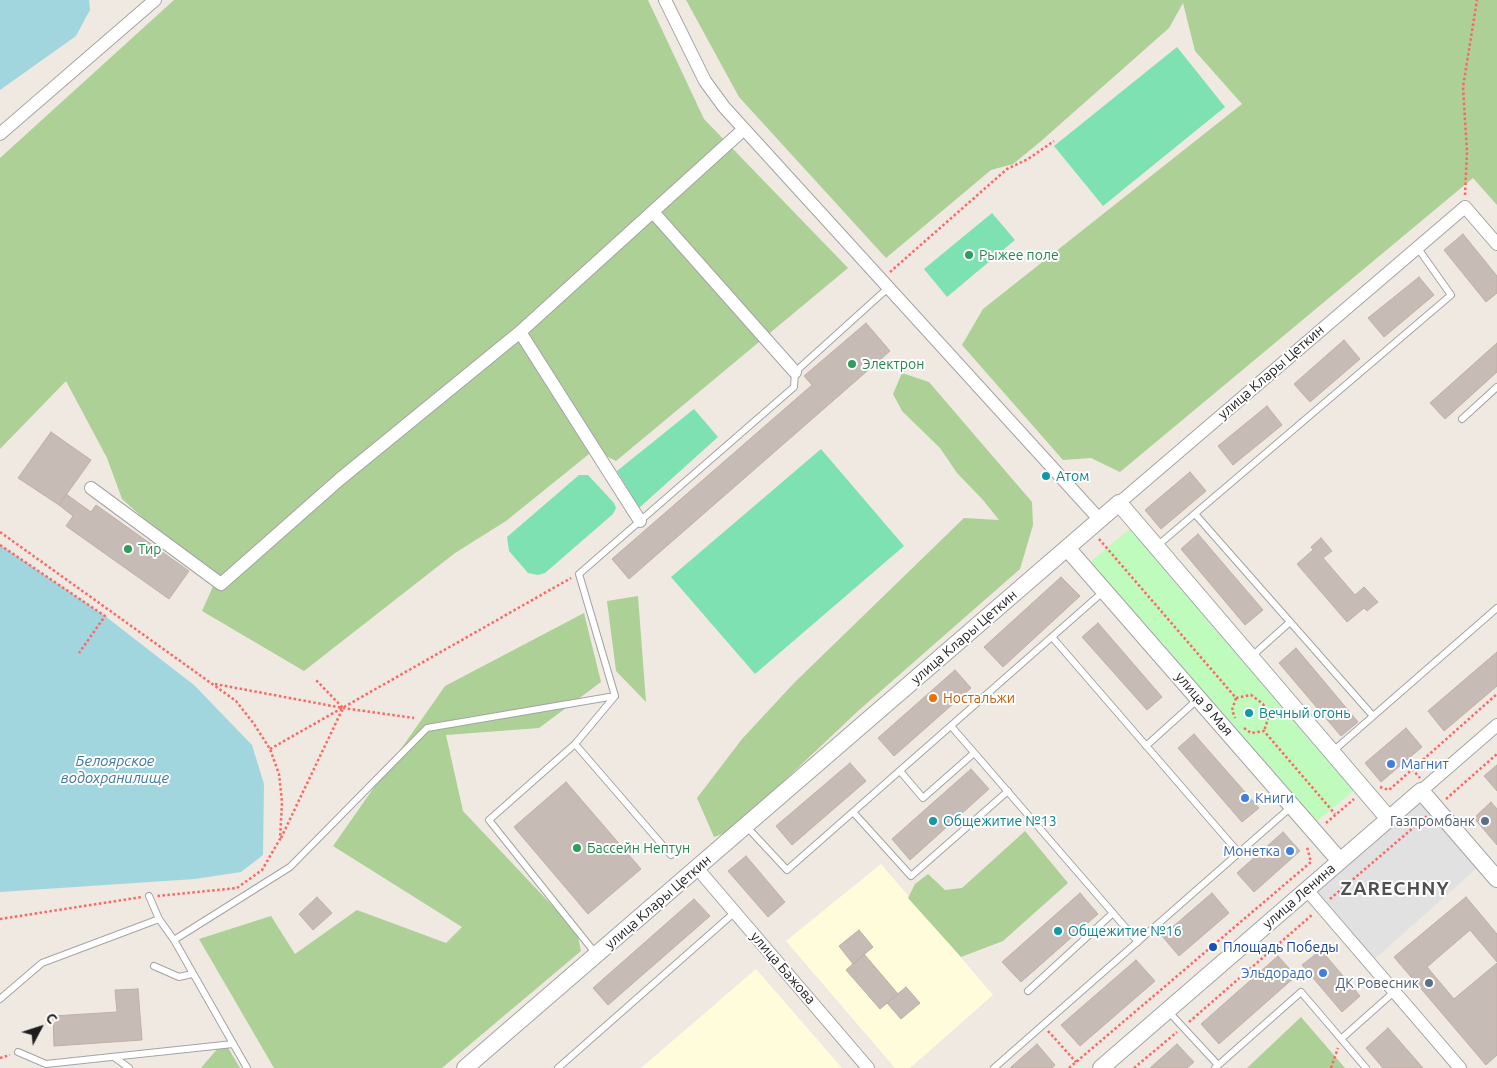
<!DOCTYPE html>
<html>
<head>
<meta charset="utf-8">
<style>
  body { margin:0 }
  #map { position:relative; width:1497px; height:1068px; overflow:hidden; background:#efe9e2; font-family:Ubuntu,sans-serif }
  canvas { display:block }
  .north { position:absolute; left:15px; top:1003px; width:50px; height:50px; -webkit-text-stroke:4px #fff; paint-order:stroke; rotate:50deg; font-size:14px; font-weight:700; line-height:20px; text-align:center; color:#1d1d1d }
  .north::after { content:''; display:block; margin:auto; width:18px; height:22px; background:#1d1d1d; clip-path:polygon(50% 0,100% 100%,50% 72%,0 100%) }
</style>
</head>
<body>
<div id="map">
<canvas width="1497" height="1068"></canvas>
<div class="north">С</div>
</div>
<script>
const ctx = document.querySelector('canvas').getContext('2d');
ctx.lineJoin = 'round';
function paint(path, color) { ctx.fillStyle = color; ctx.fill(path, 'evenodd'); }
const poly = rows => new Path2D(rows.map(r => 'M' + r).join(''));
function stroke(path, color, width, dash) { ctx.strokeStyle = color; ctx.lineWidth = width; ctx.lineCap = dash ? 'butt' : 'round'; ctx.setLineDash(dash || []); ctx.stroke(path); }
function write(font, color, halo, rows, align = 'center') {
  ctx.font = font + ' Ubuntu,sans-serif'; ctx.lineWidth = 4; ctx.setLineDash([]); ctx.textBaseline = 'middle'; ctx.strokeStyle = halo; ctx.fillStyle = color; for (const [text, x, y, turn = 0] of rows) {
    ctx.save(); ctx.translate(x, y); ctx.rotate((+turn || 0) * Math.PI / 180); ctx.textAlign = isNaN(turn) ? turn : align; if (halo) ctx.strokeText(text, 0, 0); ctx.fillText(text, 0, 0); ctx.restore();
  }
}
const education = poly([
  [881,864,993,995,910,1068,895,1068,786,941],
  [756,969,842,1068,641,1068]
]);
const forest = poly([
  [174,0,648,0,704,119,848,268,616,461,594,450,506,521,455,553,304,671,202,611,215,582,122,499,107,458,66,381,0,449,0,158],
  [686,0,1497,0,1497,205,1473,178,1120,472,1091,458,1063,460,962,345,983,309,1242,104,1195,51,1183,3,1169,28,1040,142,1013,164,991,170,886,258,739,97],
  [902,373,929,382,1032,502,1033,525,1020,569,858,711,731,831,714,837,697,798,742,739,794,683,964,518,999,520,983,500,957,473,940,448,902,411,893,394],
  [638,596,646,702,616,671,607,601],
  [584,613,601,682,539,728,446,735,463,811,577,932,581,951,442,1068,274,1068,199,939,271,916,295,954,357,910,446,943,462,927,333,846,445,686],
  [1025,831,1068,883,1003,941,961,957,908,898,915,884,928,874,945,890,962,888],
  [1301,1017,1345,1068,1247,1068],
  [224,1041,240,1068,201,1068]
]);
const park = poly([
  [1132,527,1357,788,1317,821,1090,562]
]);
const pitch = poly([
  [1177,47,1225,107,1103,206,1054,146],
  [992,213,1015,240,947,297,924,269],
  [694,409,718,437,639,508,617,471],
  [821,449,904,546,755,674,671,577],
  [579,475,588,475,614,503,616,508,613,514,545,573,538,575,528,573,509,551,507,537]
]);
const parking = poly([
  [1421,791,1483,863,1370,963,1307,890]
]);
const water = poly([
  [0,0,89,0,90,10,76,36,0,90],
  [0,545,105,616,194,685,252,745,264,784,263,855,241,872,195,879,0,892]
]);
const building = poly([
  [1463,234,1497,276,1497,293,1486,302,1444,250,1463,234],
  [1419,277,1434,295,1384,337,1368,318,1419,277],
  [866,323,890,351,629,579,612,559,812,385,804,376,866,323],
  [1344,340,1360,359,1310,402,1294,384,1344,340],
  [1497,343,1497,372,1445,419,1430,403,1497,343],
  [1267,406,1282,425,1233,465,1218,446,1267,406],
  [51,432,91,460,59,505,18,478,51,432],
  [1190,472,1206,491,1161,529,1145,510,1190,472],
  [66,494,91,512,96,505,189,571,169,599,66,526,73,516,59,505,66,494],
  [1198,534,1263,610,1245,625,1181,549,1198,534],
  [1321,538,1332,551,1323,558,1355,595,1364,587,1378,602,1367,611,1364,608,1347,622,1297,564,1313,550,1311,547,1321,538],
  [1061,577,1080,596,1003,667,984,647,1061,577],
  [1098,623,1162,697,1147,710,1082,637,1098,623],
  [1296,648,1358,722,1341,736,1279,663,1296,648],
  [1497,652,1497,686,1444,731,1428,711,1497,652],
  [955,670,971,688,894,756,878,738,955,670],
  [1406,728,1422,747,1381,782,1365,763,1406,728],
  [1194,734,1259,808,1242,822,1178,748,1194,734],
  [850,763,866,781,792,845,776,826,850,763],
  [1497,765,1497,791,1484,776,1497,765],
  [971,769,989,789,910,860,892,839,971,769],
  [566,782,641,869,588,914,514,827,566,782],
  [1491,802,1497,809,1497,845,1474,818,1491,802],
  [1283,832,1300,851,1254,892,1237,873,1283,832],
  [746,856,785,902,768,917,728,871,746,856],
  [1080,893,1098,914,1021,982,1002,962,1080,893],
  [1212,893,1229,913,1179,956,1162,936,1212,893],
  [317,897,332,913,313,930,299,914,317,897],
  [1466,897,1497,934,1497,962,1470,930,1427,967,1454,999,1497,963,1497,1055,1486,1065,1394,957,1466,897],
  [694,899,710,916,608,1005,593,988,694,899],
  [859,930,873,947,853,964,839,946,859,930],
  [1321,950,1360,996,1342,1012,1302,965,1321,950],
  [864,954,898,994,880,1009,846,970,864,954],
  [1278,956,1296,976,1219,1044,1201,1024,1278,956],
  [1136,960,1155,981,1080,1046,1061,1025,1136,960],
  [906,987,920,1003,901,1019,887,1003,906,987],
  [138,989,142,1040,54,1046,53,1016,117,1012,115,990,138,989],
  [1388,1028,1423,1068,1383,1068,1366,1048,1388,1028],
  [1037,1044,1055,1065,1052,1068,1010,1068,1037,1044],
  [1177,1044,1194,1062,1187,1068,1150,1068,1177,1044]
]);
const path = poly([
  [1465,195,1467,152,1463,87,1477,0],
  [890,272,1007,169,1028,159,1054,141],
  [0,532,236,701,254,724,270,749,279,774,282,802,280,839,262,870,237,888,157,896],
  [1099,539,1236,698,1232,710,1235,718],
  [0,545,105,616,79,653],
  [215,684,343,708,414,718],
  [1236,698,1251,695,1263,704,1269,716,1264,731],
  [1244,728,1251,733,1264,731,1335,814],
  [270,749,571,578],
  [1412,769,1420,778],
  [1380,787,1389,790,1497,694],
  [1446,799,1497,754],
  [1326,823,1354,799],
  [281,838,343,708,316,680],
  [1330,899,1427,816],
  [0,919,142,897],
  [1189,1022,1313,914],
  [1048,1031,1076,1062],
  [0,1058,10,1055],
  [1069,1068,1311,862,1307,847],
  [1134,1068,1177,1032],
  [1331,1068,1338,1048]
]);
const service = poly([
  [1462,419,1497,387],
  [1195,514,1373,716],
  [1157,546,1451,295,1417,247],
  [1052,637,1239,853],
  [1252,656,1290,622],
  [951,726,1138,942],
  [575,744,671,855],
  [1146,746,1197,700],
  [1332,752,1497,608],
  [900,771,923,798,974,753],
  [853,812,911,876,1008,791],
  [746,826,787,870,1104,591],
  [149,896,159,919,174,940,290,867,427,728,615,696],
  [174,940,247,1068],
  [596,954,489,820,575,744,615,696,579,574,794,387,795,372,888,288],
  [154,966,179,977,192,974],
  [1028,991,1113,913],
  [0,999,42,963,159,919],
  [1168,1011,1218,1065],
  [1341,1039,1395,991],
  [18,1052,46,1064,233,1044],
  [114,1057,129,1068],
  [558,1068,735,912],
  [994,1068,1291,807],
  [1215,1068,1301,992,1366,1068]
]);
const minor = poly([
  [665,0,705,81,724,107,1100,520],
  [0,134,155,0],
  [653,212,795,372],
  [520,332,640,521],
  [91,488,221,584,340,479,520,332,744,129],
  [1119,503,1465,207,1497,244],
  [1421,791,1497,725],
  [697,868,868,1068],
  [1307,890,1460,1068]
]);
const tertiary = poly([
  [1067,548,1340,861],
  [465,1068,1119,503,1389,819],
  [1101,1068,1421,791,1497,879]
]);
const markers = [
  [969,255,5,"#2e9e5b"],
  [852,364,5,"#2e9e5b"],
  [1046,476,5,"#0f9aa8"],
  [128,549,5,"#2e9e5b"],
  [933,698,5,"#e8710a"],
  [1249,713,5,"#0f9aa8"],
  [1391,764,5,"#3f7fe0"],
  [1245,798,5,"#3f7fe0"],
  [933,821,5,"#0f9aa8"],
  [1485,821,5,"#5c6f8a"],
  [577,848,5,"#2e9e5b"],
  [1290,851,5,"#3f7fe0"],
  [1058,931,5,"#0f9aa8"],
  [1213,947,5,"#1a4fb4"],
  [1323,973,5,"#3f7fe0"],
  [1429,983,5,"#5c6f8a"]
];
const leisureNames = [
  ["Рыжее поле",979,255],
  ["Электрон",862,364],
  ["Тир",138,549],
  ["Бассейн Нептун",587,848]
];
const streetNames = [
  ["улица Клары Цеткин",1271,372,-41],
  ["улица Клары Цеткин",964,637,-41],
  ["улица 9 Мая",1204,704,49],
  ["улица Ленина",1299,896,-41],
  ["улица Клары Цеткин",658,902,-41],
  ["улица Бажова",783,968,49]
];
const cultureNames = [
  ["Атом",1056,476],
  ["Вечный огонь",1259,713],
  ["Общежитие №13",943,821],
  ["Общежитие №16",1068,931]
];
const foodNames = [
  ["Ностальжи",943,698]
];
const shopNames = [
  ["Магнит",1401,764],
  ["Книги",1255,798],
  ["Монетка",1280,851,"right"],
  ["Эльдорадо",1313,973,"right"]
];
const serviceNames = [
  ["Газпромбанк",1475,821],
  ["ДК Ровесник",1419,983]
];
const transitNames = [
  ["Площадь Победы",1223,947]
];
const waterNames = [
  ["Белоярское",115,761],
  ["водохранилище",115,778]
];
const districtNames = [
  ["ZARECHNY",1395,889]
];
paint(education, '#fffcdb');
paint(forest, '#acd095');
paint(park, '#befbbd');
paint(pitch, '#7de1b1');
paint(parking, '#e1e1e1');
paint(water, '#a1d6de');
paint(building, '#c7bbb6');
stroke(building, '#c1aea4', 1);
stroke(service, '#a4a4a4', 8);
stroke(minor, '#a4a4a4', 14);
stroke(tertiary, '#a4a4a4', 18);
stroke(path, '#ff6563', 2.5, [2.5, 2.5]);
stroke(service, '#fff', 6);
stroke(minor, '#fff', 12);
stroke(tertiary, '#fff', 16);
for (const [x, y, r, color] of markers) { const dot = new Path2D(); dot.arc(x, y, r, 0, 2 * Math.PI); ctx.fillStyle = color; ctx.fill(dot); stroke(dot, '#fff', 2); }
write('14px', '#27864d', '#fff', leisureNames, 'left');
write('14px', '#1d1d1d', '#fff', streetNames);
write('14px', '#0d838f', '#fff', cultureNames, 'left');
write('14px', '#c56008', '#fff', foodNames, 'left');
write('14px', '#366cbe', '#fff', shopNames, 'left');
write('14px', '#4e5e75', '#fff', serviceNames, 'right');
write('14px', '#164399', '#fff', transitNames, 'left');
write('italic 15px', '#4179a0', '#fff', waterNames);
ctx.letterSpacing = '1px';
write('bold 19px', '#505050', '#fff', districtNames);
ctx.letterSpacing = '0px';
</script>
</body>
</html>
